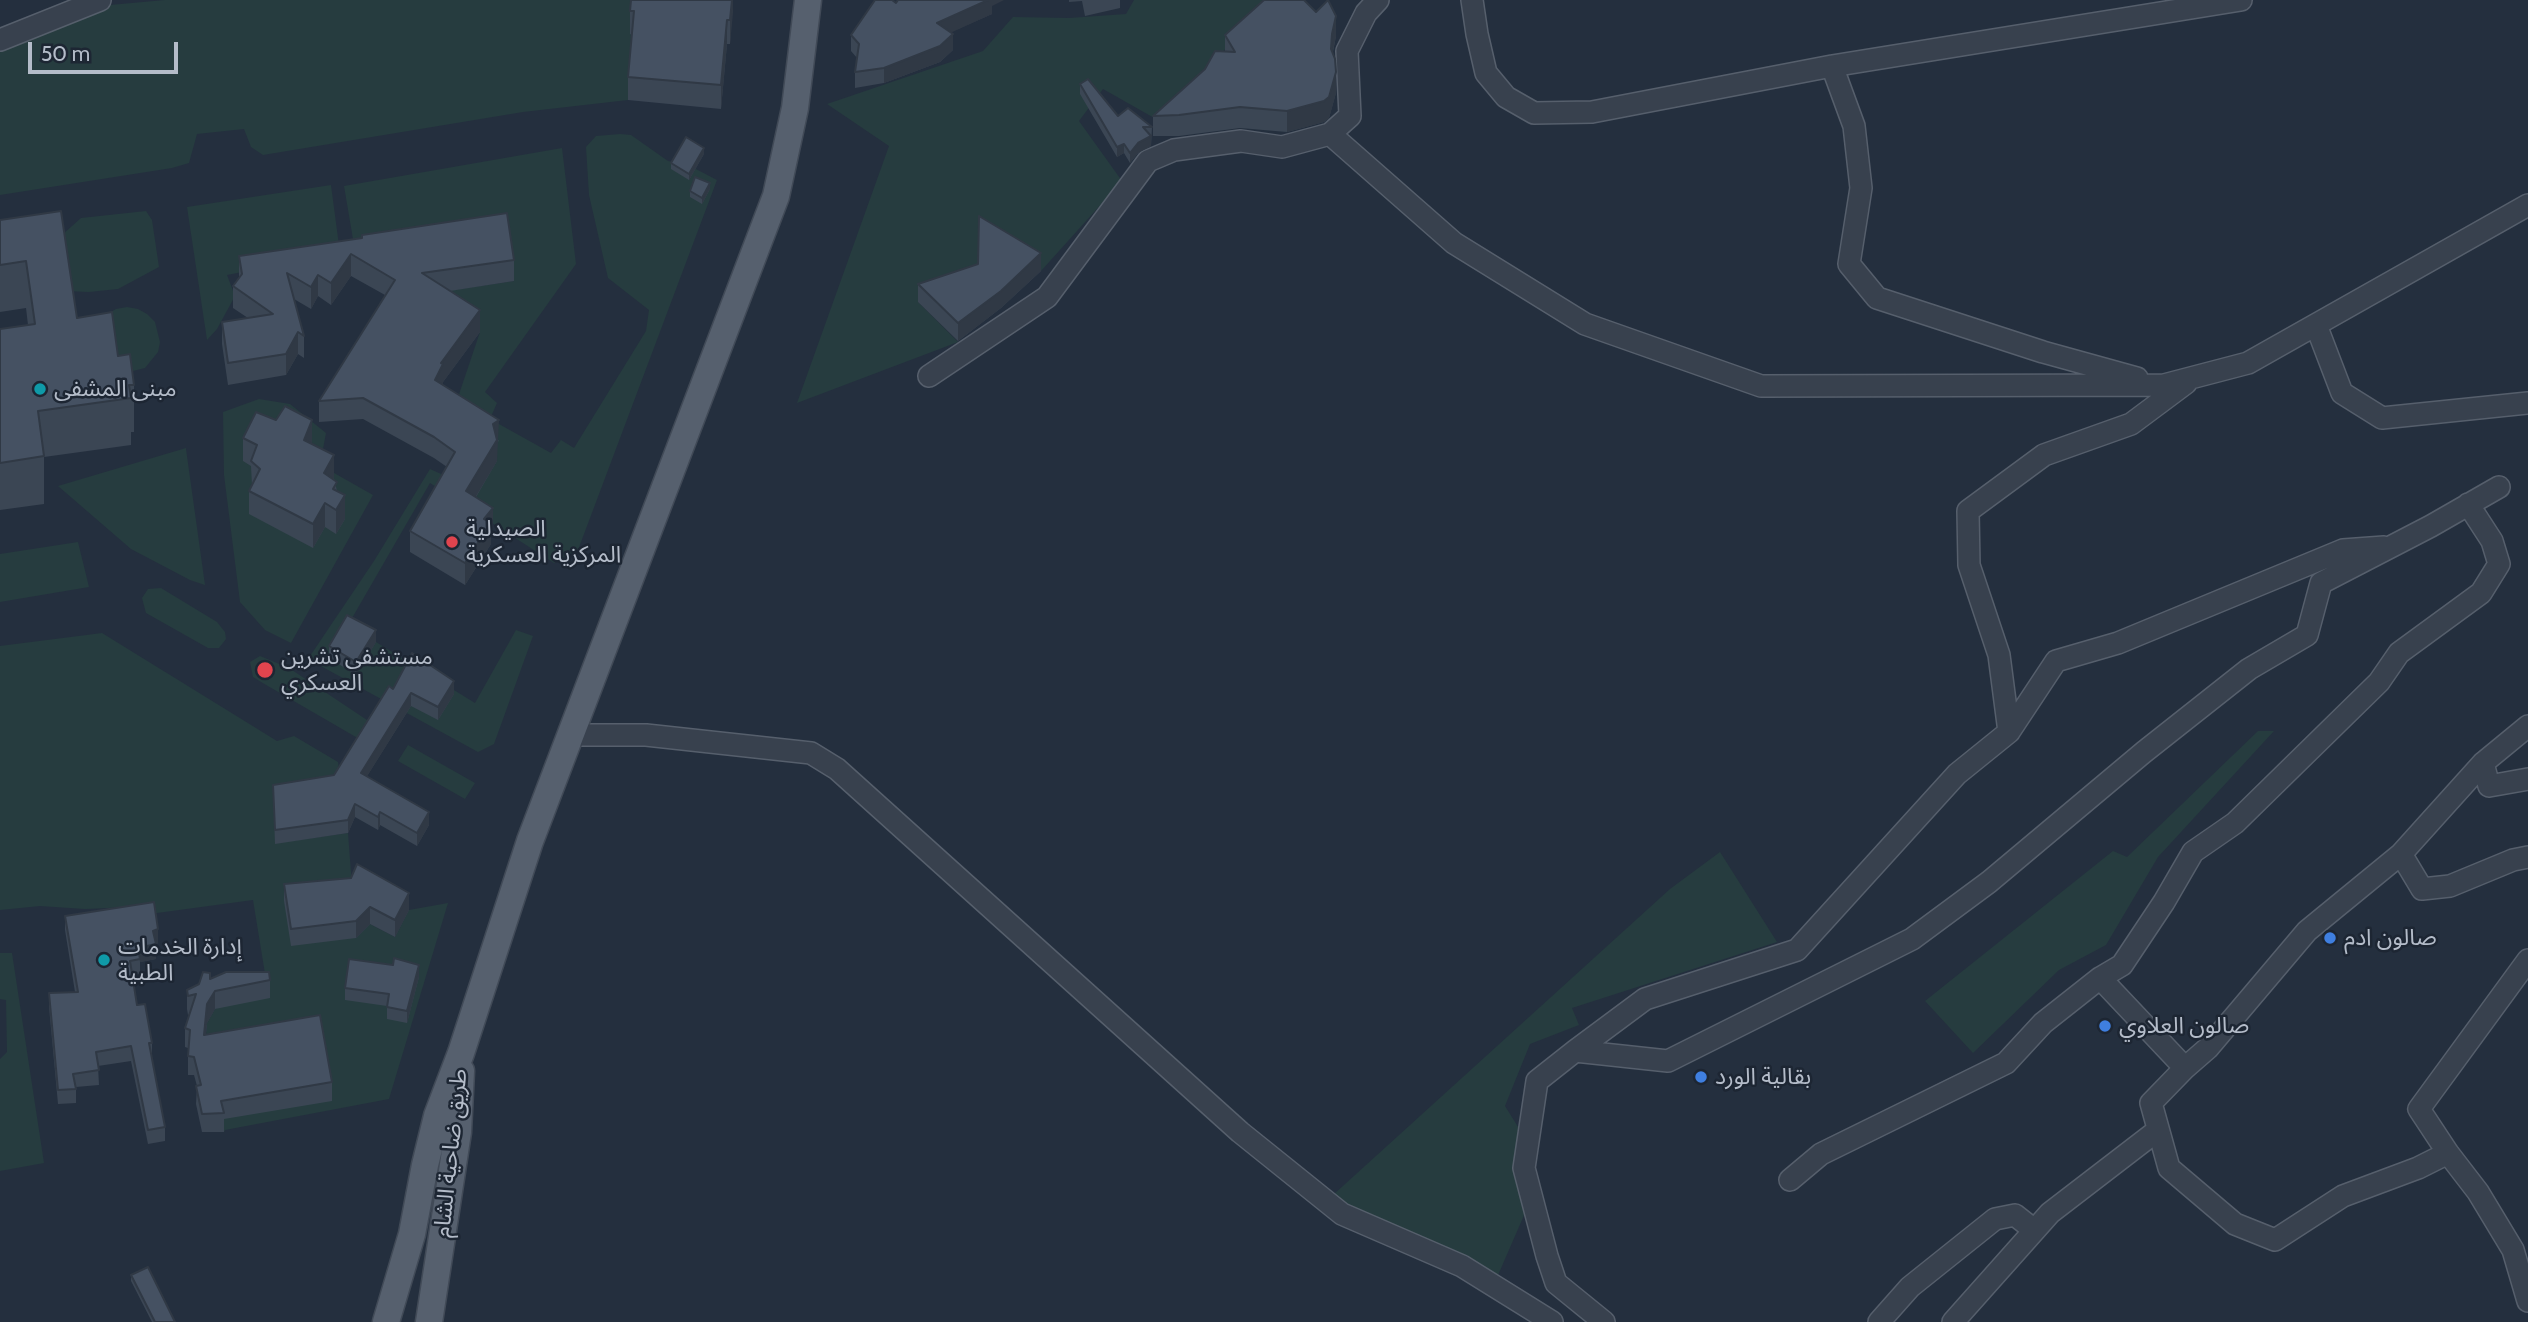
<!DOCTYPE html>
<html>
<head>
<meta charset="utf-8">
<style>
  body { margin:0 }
  #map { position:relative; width:2528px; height:1322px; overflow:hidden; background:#242f3e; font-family:Cabin,sans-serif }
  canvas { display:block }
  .scale { position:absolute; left:28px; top:42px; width:150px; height:32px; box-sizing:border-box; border:4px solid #b4bcc9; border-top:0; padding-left:9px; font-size:21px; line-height:24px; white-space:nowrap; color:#b4bcc9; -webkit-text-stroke:5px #1d2633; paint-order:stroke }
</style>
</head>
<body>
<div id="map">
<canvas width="2528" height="1322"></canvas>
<div class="scale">50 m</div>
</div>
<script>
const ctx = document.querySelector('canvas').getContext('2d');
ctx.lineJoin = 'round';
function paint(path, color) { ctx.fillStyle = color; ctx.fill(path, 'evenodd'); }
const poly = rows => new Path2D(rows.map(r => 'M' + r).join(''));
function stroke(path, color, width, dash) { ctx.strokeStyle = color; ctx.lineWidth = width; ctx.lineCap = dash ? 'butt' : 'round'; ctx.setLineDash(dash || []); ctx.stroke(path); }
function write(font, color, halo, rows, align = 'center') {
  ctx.font = font + ' Cabin,"Noto Sans Arabic",sans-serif'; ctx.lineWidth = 5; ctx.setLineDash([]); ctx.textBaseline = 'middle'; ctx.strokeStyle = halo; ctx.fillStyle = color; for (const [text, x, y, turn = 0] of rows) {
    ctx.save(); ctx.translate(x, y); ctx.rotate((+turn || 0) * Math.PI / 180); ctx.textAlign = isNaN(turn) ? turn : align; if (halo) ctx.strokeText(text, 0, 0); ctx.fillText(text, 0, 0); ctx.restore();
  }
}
const green = poly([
  [165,0,637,0,630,34,634,35,628,100,523,112,263,155,251,147,244,129,197,134,189,163,172,168,0,195,0,49,110,5],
  [1134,0,1274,0,1156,119,1103,89,1079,121,1122,181,1041,271,980,235,978,282,918,302,958,342,797,403,889,146,827,104,983,51,1013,17,1069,18,1126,14],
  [620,134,631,135,668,161,690,166,717,180,578,550,554,563,430,483,329,658,356,674,376,642,475,703,516,630,533,636,494,744,478,752,308,659,374,561,430,469,479,491,497,461,493,446,455,406,480,332,439,292,514,281,356,257,344,186,562,148,576,264,485,392,497,403,490,419,551,453,561,440,574,448,646,331,649,310,608,278,589,195,586,147,596,136],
  [331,185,340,253,227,275,235,296,217,329,207,340,187,207],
  [146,211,152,220,159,267,118,289,89,292,66,291,62,235,81,218],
  [127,307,138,309,147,314,155,322,160,342,158,352,145,368,125,373,95,334,106,315,116,309],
  [259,399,290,404,326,433,320,465,373,495,291,643,265,630,240,602,224,475,223,412],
  [186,448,186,449,205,585,190,580,131,549,58,486],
  [78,542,89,587,0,602,0,554],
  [161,588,217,622,225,632,226,639,219,648,208,648,146,613,142,598,148,589],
  [102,633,277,741,294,736,338,762,340,778,275,843,348,833,356,938,370,924,395,937,409,910,448,903,389,1099,225,1130,224,1132,205,1047,207,1023,215,1009,267,986,253,900,135,916,132,907,85,909,40,906,0,910,0,646],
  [260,656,289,668,373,724,361,740,261,682,253,677,250,662],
  [2258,731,2274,731,2158,857,2106,945,2059,970,1973,1053,1925,1001,2113,851,2127,857],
  [408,745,475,783,465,799,398,761],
  [1720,852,1777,942,1572,1008,1579,1025,1530,1044,1505,1106,1525,1138,1525,1213,1492,1289,1439,1269,1322,1205,1670,889],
  [0,953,12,953,44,1163,0,1171,0,1059,7,1052,6,1000,0,999]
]);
const minor = poly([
  [1472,0,1477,34,1486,73,1506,97,1534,113,1592,112,1832,66,2241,0],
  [0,40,100,0],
  [1832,66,1854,126,1861,188,1849,264,1877,298,2043,352,2137,378],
  [1330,134,1350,116,1347,51,1366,13,1378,0],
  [2316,325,2342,393,2382,418,2528,403],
  [929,376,1047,297,1148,161,1174,150,1241,141,1282,147,1330,134,1454,243,1585,324,1761,386,2164,385,2248,363,2528,205],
  [2186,383,2131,424,2044,455,1968,511,1969,565,1999,655,2009,732,2056,661,2118,643,2343,550,2384,547],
  [571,735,646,735,811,753,837,769,1240,1132,1342,1214,1462,1266,1552,1322],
  [2483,763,2489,786,2528,779],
  [2401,854,2422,889,2450,886,2513,860,2528,857],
  [2528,960,2419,1109,2448,1153,2478,1192,2513,1250,2528,1301],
  [2100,978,2185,1068],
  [1575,1051,1645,999,1797,950,1957,774,2009,732],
  [2448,1153,2418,1168,2343,1196,2275,1240,2235,1224,2169,1168,2151,1103,2185,1068,2208,1048,2307,931,2401,854,2483,763,2528,726],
  [1790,1180,1821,1154,2006,1063,2043,1023,2100,978,2122,965,2164,902,2193,852,2235,823,2379,682,2399,653,2481,593,2499,564,2492,541,2468,504],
  [1604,1322,1556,1283,1547,1256,1524,1168,1537,1081,1575,1051,1668,1061,1912,939,1989,882,2144,752,2249,669,2307,635,2321,583,2431,526,2499,487],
  [1879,1322,1910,1287,1995,1219,2015,1215,2034,1230],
  [1953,1322,2050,1213,2158,1130]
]);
const major = poly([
  [386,1322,412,1234,425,1165,437,1116,461,1053,530,841,776,196,795,108,808,0],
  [429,1322,458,1132,461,1071]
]);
const wall = poly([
  [733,0,730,44,727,44,721,109,628,100,628,77,632,35,630,34,630,11],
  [1069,0,1120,0,1120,8,1085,16,1082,1,1069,2],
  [992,6,992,14,951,32,953,50,940,62,884,83,855,88,855,72,857,58,851,51,851,35],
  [1225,35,1336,36,1333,52,1336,93,1329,118,1324,122,1287,132,1240,128,1179,136,1153,136,1153,116,1225,52],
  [1080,84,1118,116,1152,127,1151,146,1138,153,1130,163,1124,153,1117,157,1080,94],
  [704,154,689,180,671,169,671,163],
  [710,189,702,204,690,197,690,191],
  [0,220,77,318,118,356,134,385,134,432,131,432,131,445,44,457,44,504,0,510,0,329,28,325,26,308,0,312],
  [362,238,514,260,514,281,450,291,480,332,443,382,443,385,499,441,497,442,497,461,476,497,493,530,491,532,491,544,465,585,410,552,410,531,447,467,434,458,363,419,319,422,319,401,385,295,351,276,331,305,318,296,311,309,294,299,304,336,304,358,298,354,286,375,228,385,222,344,222,322,248,318,233,308,233,286,239,278,239,256],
  [1041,271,1001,308,958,341,918,302,918,284],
  [243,438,312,444,334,478,334,480,345,519,336,534,325,527,313,548,249,514,249,491,252,485,251,466,243,461],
  [376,642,356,675,329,658,329,646],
  [393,689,454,694,438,720,411,706,367,776,429,825,417,846,380,825,378,830,355,817,348,833,275,844,273,785,334,775],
  [284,884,409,910,395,937,370,924,356,938,291,946,284,901],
  [65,916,158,943,156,944,156,959,140,962,140,974,132,975,137,1005,152,1043,152,1057,165,1127,165,1141,148,1144,131,1061,98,1066,99,1085,76,1087,76,1103,58,1104,49,1007,49,993,75,992,65,930],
  [419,977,407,1023,387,1019,387,1006,345,1000,345,988],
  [210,979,270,980,270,998,215,1009,207,1023,206,1034,332,1082,332,1101,224,1119,224,1132,202,1132,196,1104,197,1086,194,1075,188,1075,188,1048,185,1047,185,1028,190,1014,188,1015,187,1009,187,990],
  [131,1275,175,1322,152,1322,131,1281]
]);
const shadedWall = poly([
  [732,0,733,0,733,13,730,44,730,20],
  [988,0,1004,0,992,6,992,14,937,39,937,23],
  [1336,16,1336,36,1332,55,1332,34],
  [727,20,727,44,721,109,721,85],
  [953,34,953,50,940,62,884,83,884,68],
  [1336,72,1336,93,1329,118,1324,122,1287,132,1287,111],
  [1151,136,1151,146,1138,153,1130,163,1130,153,1138,143],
  [1124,144,1124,153,1117,157,1117,147],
  [704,148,704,154,689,180,689,174],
  [710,183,710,189,702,204,702,198],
  [1041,253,1041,271,1001,308,958,341,958,323],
  [351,254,351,276,331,305,331,283],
  [318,275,318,296,311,309,311,287],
  [480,310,480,332,443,382,443,386,435,380,441,363],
  [298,332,298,354,286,375,286,354],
  [312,420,312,444,304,440],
  [499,420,497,461,466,513,466,491,493,424],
  [334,455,334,478,324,496,324,473],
  [345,495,345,519,336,534,336,510],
  [325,503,325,527,313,548,313,524],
  [493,508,493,530,491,532,491,544,465,585,465,563,484,519],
  [376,630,376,642,356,675,356,662],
  [454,681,454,694,438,720,438,707],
  [411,693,411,706,361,786,361,773],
  [355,804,355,817,348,833,348,820],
  [380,812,380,825,378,830,378,817],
  [429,812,429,825,417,846,417,833],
  [409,893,409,910,395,937,395,920],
  [370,907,370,924,356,938,356,921],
  [158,929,158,943,155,945,156,944,156,959,140,962,138,948,153,931],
  [419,965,419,977,407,1023,407,1011],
  [215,991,215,1009,207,1023,204,1053,204,1035,207,1004]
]);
const building = poly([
  [631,0,732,0,730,20,727,20,721,85,628,77,634,11,630,11,631,0],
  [875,0,892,0,896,3,898,0,988,0,937,23,953,34,940,46,884,68,855,72,859,44,851,35,875,0],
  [1264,0,1304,0,1316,12,1328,0,1336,16,1332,34,1331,49,1335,59,1336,72,1329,97,1324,101,1287,111,1240,107,1179,115,1153,116,1205,69,1215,51,1235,52,1225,35,1264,0],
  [1088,79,1118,116,1128,108,1152,127,1143,127,1151,136,1138,143,1130,153,1124,144,1117,147,1080,84,1088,79],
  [686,137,704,148,689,174,671,163,686,137],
  [695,177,710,183,702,198,690,191,695,177],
  [61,211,77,318,112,312,118,356,130,354,134,385,129,385,131,398,38,411,44,456,0,463,0,329,35,324,26,261,0,265,0,220,61,211],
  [507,213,514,260,422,273,480,310,441,363,443,364,435,380,499,420,493,424,497,440,466,491,493,508,484,519,491,522,465,563,410,531,455,452,434,437,363,398,319,401,395,280,351,254,331,283,318,275,311,287,287,273,304,336,298,332,286,354,228,363,222,322,273,314,233,286,242,274,239,256,362,238,362,235,507,213],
  [979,216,1041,253,1001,291,958,323,918,284,978,264,979,216],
  [285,406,312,420,304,440,334,455,324,473,337,482,333,489,345,495,336,510,325,503,313,524,249,491,260,469,251,461,257,445,243,438,256,412,276,420,285,406],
  [347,615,376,630,356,662,329,646,347,615],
  [412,653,454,681,438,707,411,693,361,773,429,812,417,833,380,812,378,817,355,804,348,820,275,830,273,785,334,775,389,686,393,689,412,653],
  [357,864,409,893,395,920,370,907,356,921,291,929,284,884,351,878,357,864],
  [154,902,158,929,153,931,156,944,138,948,140,959,130,961,137,1005,145,1004,152,1043,149,1043,165,1127,148,1130,131,1046,96,1052,99,1070,73,1074,76,1089,58,1090,49,993,78,992,65,916,154,902],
  [394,958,419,965,407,1011,387,1007,389,994,345,988,349,959,393,965,394,958],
  [203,972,210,973,210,979,226,972,269,972,270,980,215,991,207,1004,204,1035,320,1015,332,1082,221,1101,224,1113,202,1114,196,1086,201,1085,194,1057,188,1056,190,1030,185,1028,196,994,188,996,187,990,199,984,203,972],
  [148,1267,175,1322,155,1322,131,1275,148,1267]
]);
const markers = [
  [40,389,7,"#0f9aa8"],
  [452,542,7,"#e0444e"],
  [265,670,9,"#e0444e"],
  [2330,938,7,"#3f7fe0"],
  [104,960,7,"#0f9aa8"],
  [2105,1026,7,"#3f7fe0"],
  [1701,1077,7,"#3f7fe0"]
];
const poiNames = [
  ["مبنى المشفى",54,389],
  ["الصيدلية",466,529],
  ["المركزية العسكرية",466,555],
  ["مستشفى تشرين",281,657],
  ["العسكري",281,683],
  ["صالون ادم",2344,938],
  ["إدارة الخدمات",118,947],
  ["الطبية",118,973],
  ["صالون العلاوي",2119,1026],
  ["بقالية الورد",1715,1077]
];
const streetNames = [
  ["طريق ضاحية الشام",451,1153,-84]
];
paint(green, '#263c3f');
stroke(minor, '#565f6c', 24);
stroke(major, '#414a57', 29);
stroke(minor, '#38414e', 21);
stroke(major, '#56606e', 26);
paint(wall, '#3b4654');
paint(shadedWall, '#303945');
paint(building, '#455162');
stroke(building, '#303945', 2);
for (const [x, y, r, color] of markers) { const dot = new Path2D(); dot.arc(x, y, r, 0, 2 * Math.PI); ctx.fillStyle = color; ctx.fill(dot); stroke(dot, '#1d2633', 2.5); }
write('23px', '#b4bcc9', '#1d2633', poiNames, 'left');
write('23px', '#b4bcc9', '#1d2633', streetNames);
</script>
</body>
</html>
